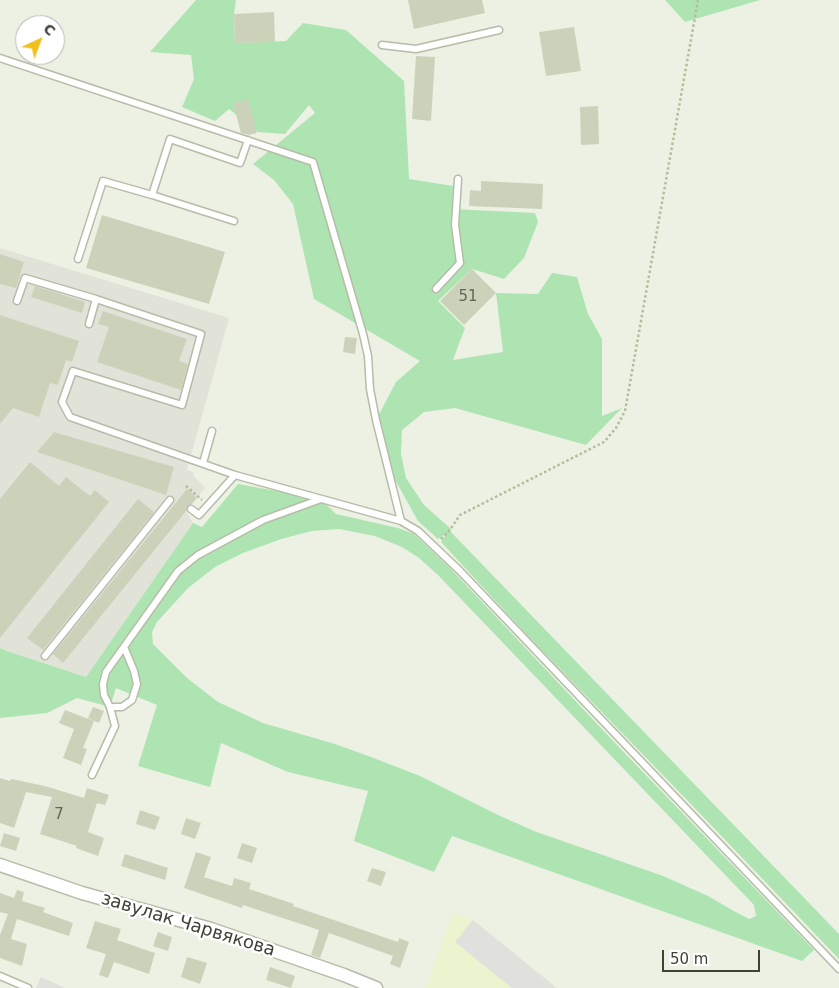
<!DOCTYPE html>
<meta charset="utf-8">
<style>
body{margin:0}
#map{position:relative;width:839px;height:988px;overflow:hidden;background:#ecf1e3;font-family:"DejaVu Sans",sans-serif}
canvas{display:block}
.north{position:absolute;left:15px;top:15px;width:50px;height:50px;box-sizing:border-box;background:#fff;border:1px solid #b2b3ae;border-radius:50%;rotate:43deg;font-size:14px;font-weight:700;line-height:20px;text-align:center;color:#3f4234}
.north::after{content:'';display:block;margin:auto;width:18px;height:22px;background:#efc01c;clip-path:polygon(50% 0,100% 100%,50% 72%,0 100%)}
.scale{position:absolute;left:662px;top:950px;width:98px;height:22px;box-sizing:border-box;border:2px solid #3f4234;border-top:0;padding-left:6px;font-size:15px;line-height:18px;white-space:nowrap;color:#3f4234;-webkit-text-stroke:4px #fff;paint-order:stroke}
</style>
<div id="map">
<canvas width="839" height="988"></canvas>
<div class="north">С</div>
<div class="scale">50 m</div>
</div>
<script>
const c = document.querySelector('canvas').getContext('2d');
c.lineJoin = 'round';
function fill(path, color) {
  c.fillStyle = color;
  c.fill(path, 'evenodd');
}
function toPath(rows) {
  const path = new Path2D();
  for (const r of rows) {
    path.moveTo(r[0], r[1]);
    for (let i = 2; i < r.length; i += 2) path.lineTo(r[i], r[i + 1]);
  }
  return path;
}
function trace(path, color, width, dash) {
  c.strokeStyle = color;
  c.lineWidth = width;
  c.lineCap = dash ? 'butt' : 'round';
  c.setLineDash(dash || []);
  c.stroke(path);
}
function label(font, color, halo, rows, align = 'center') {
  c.font = font + ' "DejaVu Sans",sans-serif';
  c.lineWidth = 5;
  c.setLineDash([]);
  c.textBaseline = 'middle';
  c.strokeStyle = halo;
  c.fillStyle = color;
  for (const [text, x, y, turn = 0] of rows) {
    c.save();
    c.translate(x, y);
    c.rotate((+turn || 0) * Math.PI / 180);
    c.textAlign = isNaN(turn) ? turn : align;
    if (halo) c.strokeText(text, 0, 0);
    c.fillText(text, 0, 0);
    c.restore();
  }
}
fill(toPath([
 [453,912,473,920,557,988,426,988]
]), '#ebf3cf');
fill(toPath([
 [0,248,229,318,187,470,193,472,194,476,205,488,186,511,193,523,86,677,10,652,0,648]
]), '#e1e3d9');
fill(toPath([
 [196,0,236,0,234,14,235,43,286,41,303,23,346,30,404,81,409,179,453,186,452,209,535,213,538,222,524,258,504,279,472,269,438,301,465,328,453,360,503,352,496,293,538,294,552,273,577,277,588,314,602,339,602,416,622,408,586,445,455,408,424,412,402,430,401,454,406,478,424,505,451,529,450,531,839,934,839,959,688,801,527,635,441,542,447,533,438,539,418,521,388,467,376,420,396,382,420,361,314,299,293,204,274,180,253,164,315,113,309,105,285,134,258,132,229,109,215,121,182,107,194,79,191,55,150,52],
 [665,0,760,0,685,22],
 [238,484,321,499,336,514,398,528,414,534,449,567,618,746,814,950,802,961,452,836,434,872,354,841,368,791,288,772,221,743,210,787,138,766,157,705,116,688,110,707,77,698,47,713,0,718,0,648,10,652,86,677,193,523,202,527],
 [339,529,375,536,402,547,419,558,438,575,754,905,756,916,749,919,732,910,708,896,663,876,534,831,498,815,420,776,371,757,335,744,263,723,218,702,187,678,153,644,152,632,157,622,188,588,215,567,243,553,281,539,312,531]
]), '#aee4b2');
fill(toPath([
 [473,920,557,988,512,988,455,942],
 [41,977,65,988,36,988]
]), '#e0e1dc');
fill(toPath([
 [408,0,482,0,485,13,414,29],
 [274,12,275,42,235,43,234,14],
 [574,27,581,71,546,76,539,32],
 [416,56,435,57,431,121,412,119],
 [248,99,257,133,249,135,241,133,233,103],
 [598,106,599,144,581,145,580,107],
 [481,181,543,184,542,209,469,206,470,190,481,191],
 [102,215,225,252,209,304,86,268],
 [0,254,24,262,16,288,0,284],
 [472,269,496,293,464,325,440,301],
 [35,286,85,302,82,313,31,297],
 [103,311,187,339,179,361,188,364,181,390,97,362,109,327,98,324],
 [0,315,79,341,72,362,66,360,58,385,50,383,39,417,13,408,0,424],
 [345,337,357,338,355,354,343,352],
 [54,432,174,467,166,495,37,452],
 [30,462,59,486,66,477,90,496,95,490,109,502,0,638,0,499],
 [187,489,197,498,192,504,187,506,186,511,63,663,53,654],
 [138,499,154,512,43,650,27,638],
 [93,707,104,711,99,723,88,718],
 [65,710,94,721,83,748,87,749,81,765,63,758,74,729,59,723],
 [0,778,10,781,11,779,45,786,84,798,87,788,109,795,105,805,97,803,88,832,104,838,98,856,76,848,77,846,40,834,52,797,26,792,14,828,0,823],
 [140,810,160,817,155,830,136,824],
 [186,818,201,823,195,839,181,834],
 [4,833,20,838,16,851,0,846],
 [242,843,257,848,252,863,237,858],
 [196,852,211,857,204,877,232,886,234,878,251,883,249,889,294,904,293,906,398,942,399,938,409,942,400,968,390,964,393,956,329,933,320,958,311,955,319,930,243,905,242,908,184,888],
 [125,854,168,868,165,880,121,866],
 [372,868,386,872,381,886,367,881],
 [17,890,24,892,22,901,45,908,43,912,73,923,69,936,17,919,11,939,27,944,22,966,0,958,0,935,8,914,0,912,0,893,14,898],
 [95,921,121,929,117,940,155,953,149,974,114,962,108,978,99,975,106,954,86,948],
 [158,932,172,937,168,951,153,946],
 [187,957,207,963,200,984,181,977],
 [270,967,295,976,291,988,266,980]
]), '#ccd2ba');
const service = toPath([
 [382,45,416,49,499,30],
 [0,58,313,162,363,334,368,356,370,389,376,420,401,521],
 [234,221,152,195,170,139,240,163,248,140],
 [78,259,103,181,152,195],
 [436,289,460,263,455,225,458,179],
 [96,299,201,334,182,405,73,371,62,402,70,417,235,475,401,521,418,531,460,571,839,969],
 [17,301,25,278,96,299,89,324],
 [203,463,212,431],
 [191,509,199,515,235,475],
 [45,656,170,500],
 [110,707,122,707,132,700,137,684,134,671,124,647],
 [92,775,115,726,110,707,104,695,103,684,106,672,178,571,198,555,263,520,321,499],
 [0,976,28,988]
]);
const minor = toPath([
 [0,865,82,893,211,929,344,975,376,988]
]);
trace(service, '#b5bca7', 9);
trace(minor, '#b5bca7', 15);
trace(toPath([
 [186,486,202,500],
 [441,539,449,531,460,515,604,442,616,428,625,411,698,0]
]), '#b3bd99', 2.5, [2.5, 2.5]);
trace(service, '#fff', 6);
trace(minor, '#fff', 12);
label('15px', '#626656', null, [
 ["51",468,297],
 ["7",59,815]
]);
label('18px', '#3f4234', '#fff', [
 ["завулак Чарвякова",188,925,17]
]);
</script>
